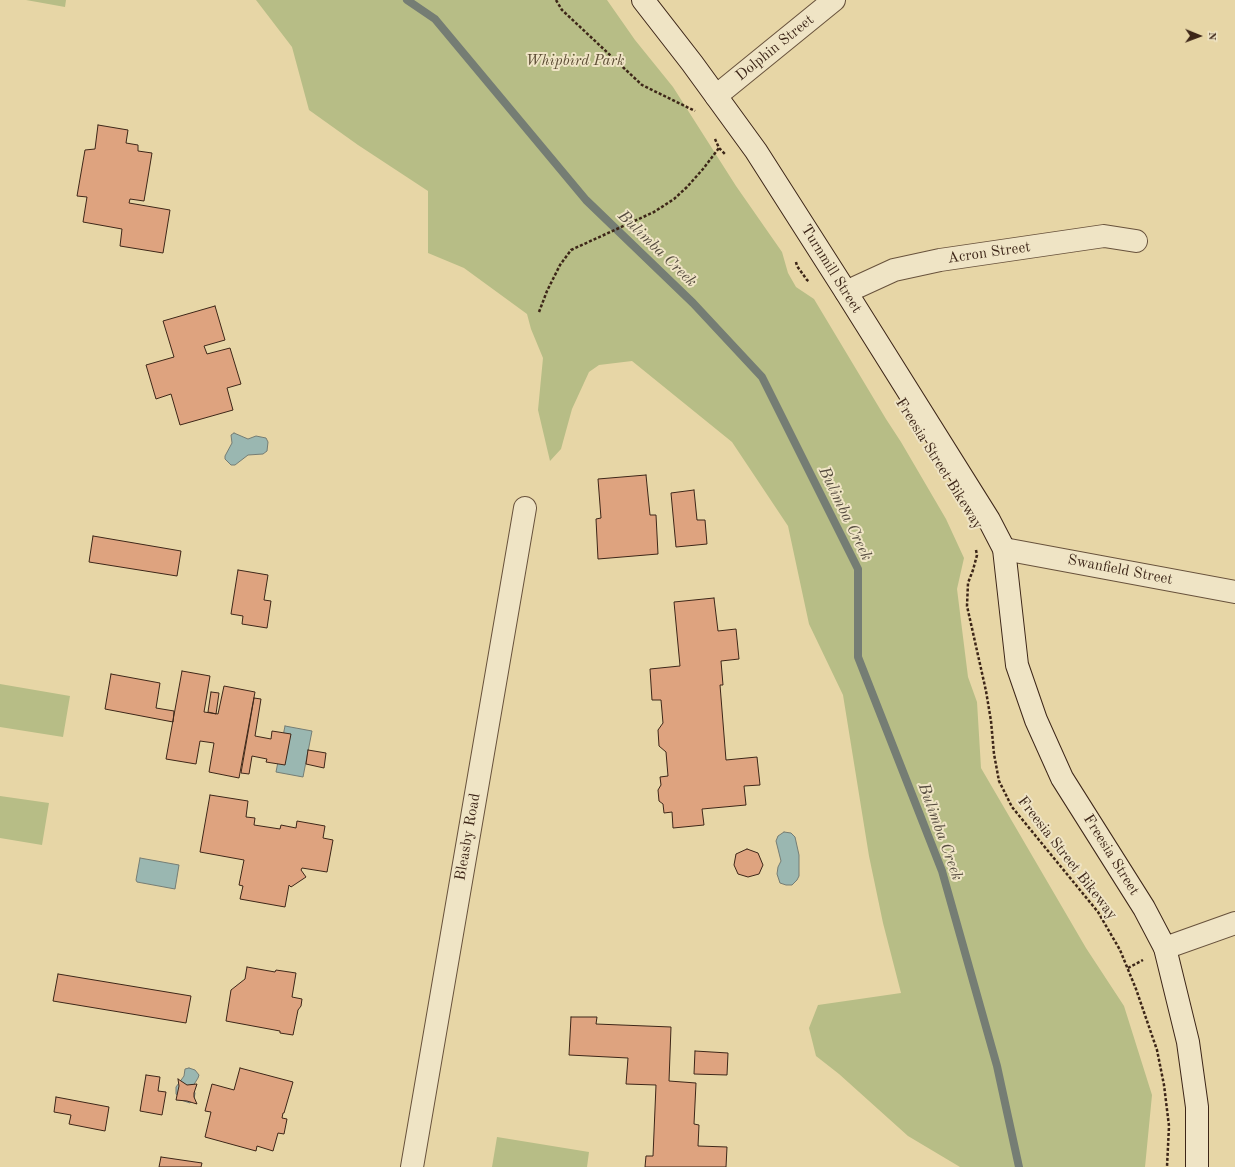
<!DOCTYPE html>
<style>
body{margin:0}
#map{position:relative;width:1235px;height:1167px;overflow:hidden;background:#e7d6a6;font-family:"Old Standard TT",serif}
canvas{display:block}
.north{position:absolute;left:1179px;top:16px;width:40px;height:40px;-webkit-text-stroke:3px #efe4c5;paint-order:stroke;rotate:91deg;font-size:11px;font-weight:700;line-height:16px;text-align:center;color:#3d2618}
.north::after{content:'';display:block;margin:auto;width:14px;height:18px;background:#3d2618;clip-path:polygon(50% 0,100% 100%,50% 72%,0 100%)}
</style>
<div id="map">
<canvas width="1235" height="1167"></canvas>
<div class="north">N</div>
</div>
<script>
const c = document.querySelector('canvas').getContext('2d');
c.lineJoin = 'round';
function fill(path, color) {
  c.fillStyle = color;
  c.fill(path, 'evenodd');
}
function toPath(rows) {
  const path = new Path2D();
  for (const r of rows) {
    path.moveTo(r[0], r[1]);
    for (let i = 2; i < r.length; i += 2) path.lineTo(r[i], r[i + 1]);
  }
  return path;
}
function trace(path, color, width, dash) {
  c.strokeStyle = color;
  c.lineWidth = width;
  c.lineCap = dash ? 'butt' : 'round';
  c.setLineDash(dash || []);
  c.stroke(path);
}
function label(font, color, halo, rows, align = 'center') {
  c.font = font + ' "Old Standard TT",serif';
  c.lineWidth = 4;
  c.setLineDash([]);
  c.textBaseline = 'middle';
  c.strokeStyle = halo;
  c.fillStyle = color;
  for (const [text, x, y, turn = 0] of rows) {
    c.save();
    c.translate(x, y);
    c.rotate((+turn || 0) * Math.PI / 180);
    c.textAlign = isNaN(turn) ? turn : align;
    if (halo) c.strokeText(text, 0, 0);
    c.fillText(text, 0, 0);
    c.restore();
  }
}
fill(toPath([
 [26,0,66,0,65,7],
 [256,0,607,0,635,40,673,87,736,186,782,252,788,273,796,287,814,299,886,419,901,442,946,519,964,558,957,589,968,677,977,702,981,768,1086,948,1124,1006,1152,1095,1145,1167,960,1167,908,1136,839,1074,816,1056,809,1028,818,1005,901,993,883,923,869,856,843,695,809,624,788,526,732,442,632,361,599,365,589,372,572,409,561,449,550,461,538,410,543,358,531,329,527,314,464,268,428,253,428,191,358,145,309,110,292,47],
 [0,684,70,696,63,737,0,727],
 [0,796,49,803,42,845,0,838],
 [497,1137,589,1152,587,1167,492,1167]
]), '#b7bd86');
const water = toPath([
 [234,433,248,439,256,436,266,438,268,442,267,451,263,454,248,455,235,465,231,465,225,459,225,456,232,443,231,435,234,433],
 [285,726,312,731,303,777,276,772,285,726],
 [784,832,791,833,795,837,799,855,799,876,797,880,792,885,786,885,780,883,777,874,778,867,781,861,776,841,778,836,784,832],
 [140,858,179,865,175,889,137,882,136,880,140,858],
 [189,1068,195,1070,199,1075,198,1078,193,1086,192,1088,195,1093,194,1099,190,1103,181,1100,176,1094,176,1087,184,1076,185,1069,189,1068]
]);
fill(water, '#9ab7b1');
trace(water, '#757d74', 1);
trace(toPath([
 [407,0,435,19,586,200,693,303,762,377,858,569,858,657,942,871,997,1066,1019,1167]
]), '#757d74', 8);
const building = toPath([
 [98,125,128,130,126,143,138,145,138,151,152,153,144,201,130,199,129,203,170,210,163,253,120,246,122,229,83,222,87,197,77,196,85,150,95,149,98,125],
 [215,306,225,340,204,346,207,354,230,348,241,384,227,388,233,410,180,425,171,394,156,399,146,365,174,357,163,321,215,306],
 [646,475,650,515,656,515,658,554,598,559,596,519,601,518,598,479,646,475],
 [694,490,697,520,705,520,707,544,676,547,671,493,694,490],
 [93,536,181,551,177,576,89,562,93,536],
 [238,570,268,575,264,600,271,601,267,628,242,624,243,616,231,614,238,570],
 [714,598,718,631,736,629,739,659,721,661,723,685,720,685,726,760,757,757,760,785,744,786,746,805,702,809,704,825,673,828,672,812,664,813,663,804,659,801,658,790,661,785,660,777,668,776,666,752,659,746,658,730,663,723,661,700,652,700,650,669,680,666,674,602,714,598],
 [182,671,210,676,204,712,218,714,224,686,255,692,239,778,209,772,214,743,200,741,196,764,166,759,182,671],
 [111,674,160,683,156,708,174,711,173,722,105,709,111,674],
 [211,692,219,693,216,714,208,712,211,692],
 [254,698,261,699,255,736,271,739,272,731,291,734,285,765,266,762,267,759,252,756,249,774,241,773,254,698],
 [308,750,326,753,324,768,306,764,308,750],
 [210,795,248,801,246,817,255,818,254,825,280,829,281,825,296,828,297,821,325,826,323,838,333,840,327,872,302,868,301,870,306,877,291,887,289,885,285,907,240,899,243,886,239,885,244,860,200,852,210,795],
 [747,849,758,853,763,865,759,874,748,877,738,874,734,865,736,854,747,849],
 [247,967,275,972,276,970,296,973,292,997,302,999,301,1006,298,1010,293,1035,280,1033,280,1031,226,1021,231,990,245,979,247,967],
 [58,974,191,996,186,1023,53,1001,58,974],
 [571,1017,597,1017,596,1024,671,1027,669,1081,696,1083,694,1124,699,1125,698,1146,727,1147,726,1167,645,1167,646,1156,653,1156,656,1085,626,1084,628,1058,569,1055,571,1017],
 [695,1051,728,1053,727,1075,694,1074,695,1051],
 [240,1068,293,1082,284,1113,283,1113,282,1118,287,1119,284,1134,278,1133,273,1151,257,1146,256,1151,205,1137,211,1112,205,1111,212,1084,234,1090,240,1068],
 [146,1075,160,1077,158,1091,166,1092,162,1115,140,1111,146,1075],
 [178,1079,187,1085,197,1084,194,1093,194,1097,197,1104,187,1101,176,1100,179,1086,178,1079],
 [56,1097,109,1107,105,1131,69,1124,71,1115,54,1112,56,1097],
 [161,1157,202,1163,201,1167,159,1167,161,1157]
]);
fill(building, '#dea37f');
trace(building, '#3d2618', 1);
const street = toPath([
 [716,96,834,0],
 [846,292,894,270,940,260,1104,236,1136,241],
 [1004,549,1235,592],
 [1165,948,1235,923],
 [412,1167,525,508]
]);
const secondary = toPath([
 [643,0,692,63,756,151,846,292,989,520,1004,549,1017,665,1036,720,1062,778,1144,908,1165,948,1188,1042,1197,1107,1197,1167]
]);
trace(street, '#68523c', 24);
trace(secondary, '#3d2618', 24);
trace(toPath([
 [556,0,562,10,642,85,695,111],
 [715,139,719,148,725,154],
 [796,262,797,266,807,280,810,282],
 [539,312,547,291,560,265,571,250,654,212,674,199,687,187,703,169,719,148],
 [976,550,977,555,973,570,968,583,967,606,986,691,991,721,994,754,999,781,1012,807,1098,912,1120,950,1136,989,1157,1050,1164,1085,1169,1126,1167,1167],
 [1128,968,1143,960]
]), '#3d2618', 2.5, [3, 2]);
trace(street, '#efe4c5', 22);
trace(secondary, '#efe4c5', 22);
label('15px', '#3d2618', '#efe4c5', [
 ["Dolphin Street",775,48,-39],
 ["Acron Street",989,253,-8],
 ["Turnmill Street",831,269,58],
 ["Freesia Street Bikeway",939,464,58],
 ["Swanfield Street",1120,570,11],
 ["Bleasby Road",468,837,-80],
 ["Freesia Street",1111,855,58],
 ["Freesia Street Bikeway",1067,858,52]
]);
label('italic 15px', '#5c4c34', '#efe4c5', [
 ["Whipbird Park",575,61]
]);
label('italic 16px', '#544a3e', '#efe4c5', [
 ["Bulimba Creek",657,249,44],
 ["Bulimba Creek",845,514,64],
 ["Bulimba Creek",940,832,70]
]);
</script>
